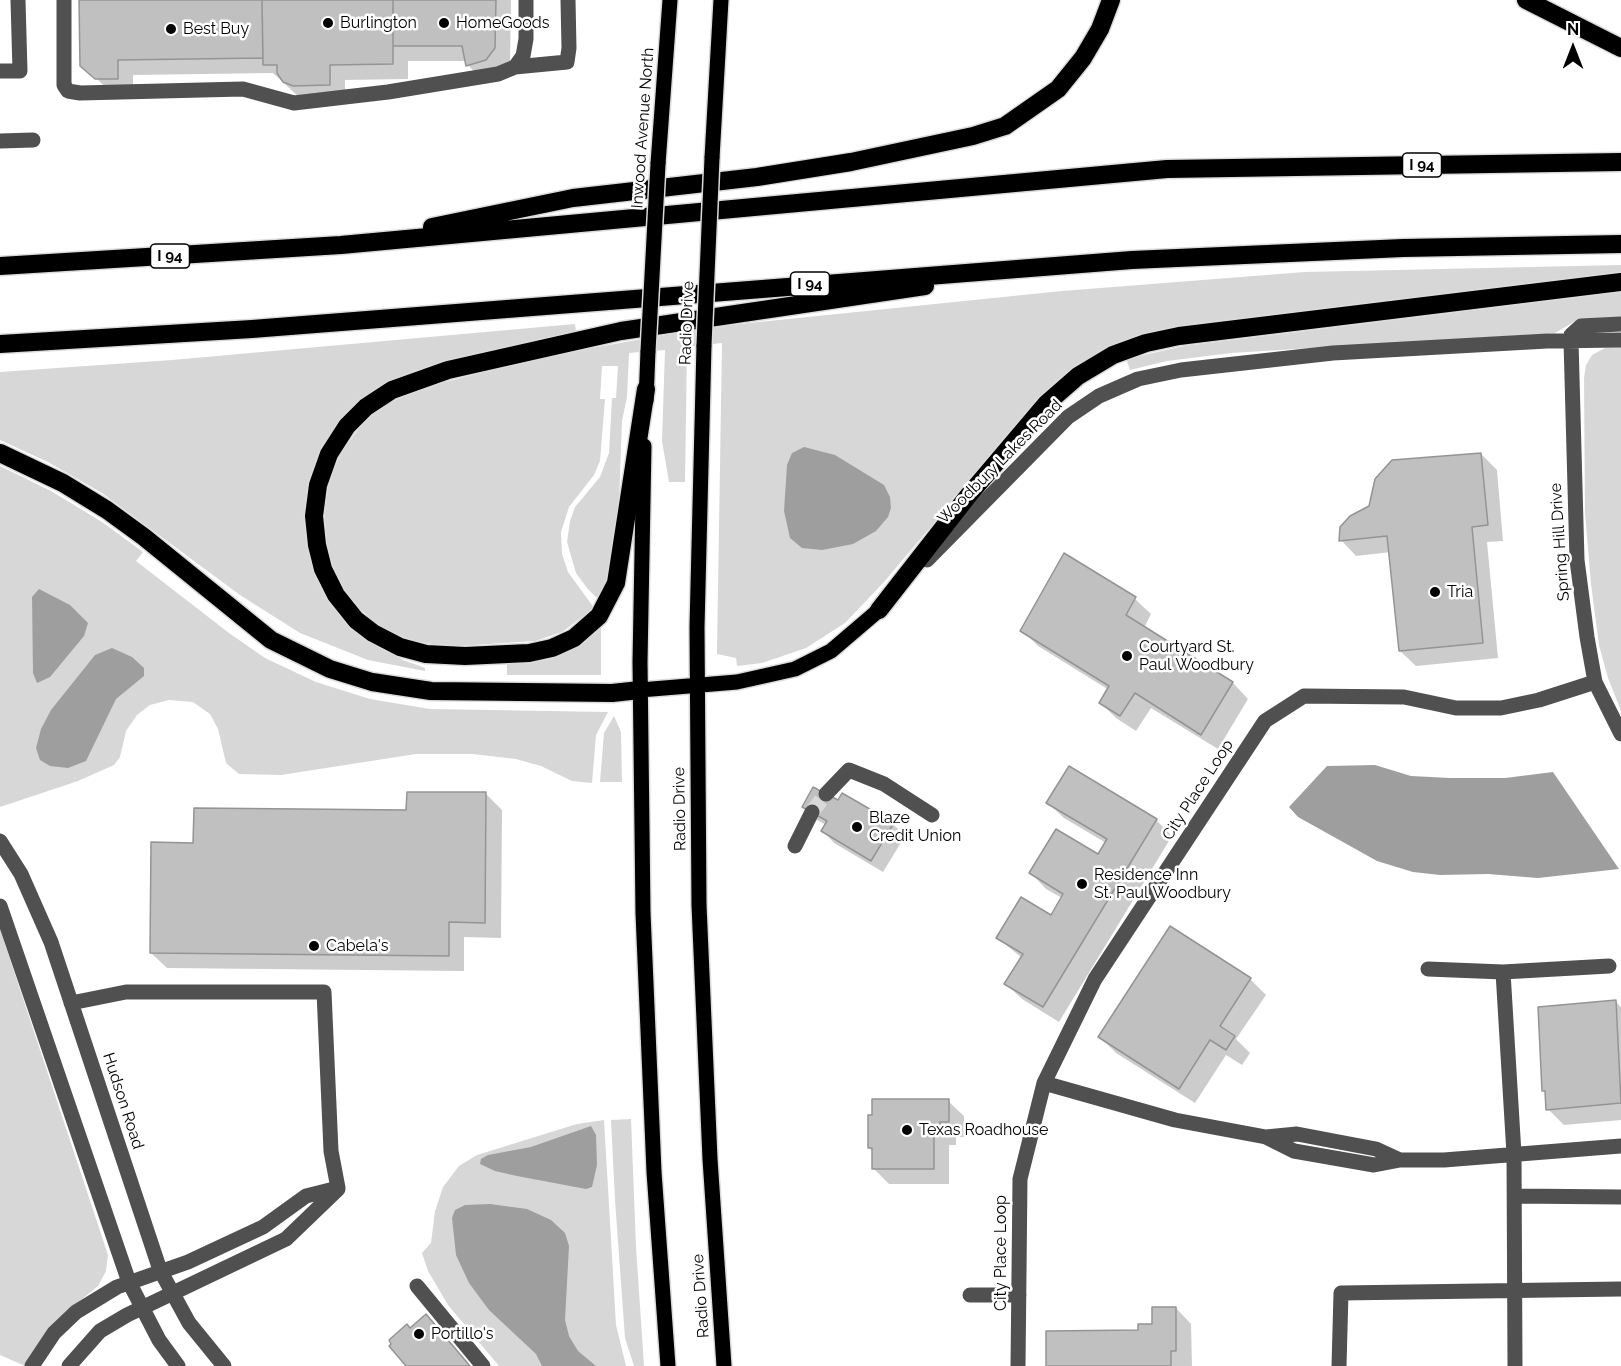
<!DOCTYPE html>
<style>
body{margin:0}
#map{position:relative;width:1621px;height:1366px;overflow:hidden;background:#fff;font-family:Raleway,sans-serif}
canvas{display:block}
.north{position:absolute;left:1543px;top:18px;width:60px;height:60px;-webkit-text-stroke:4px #fff;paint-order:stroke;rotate:0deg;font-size:16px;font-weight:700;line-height:24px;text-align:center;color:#000}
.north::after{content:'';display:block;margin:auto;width:21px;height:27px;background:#000;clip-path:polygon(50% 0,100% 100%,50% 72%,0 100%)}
</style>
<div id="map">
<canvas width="1621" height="1366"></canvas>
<div class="north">N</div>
</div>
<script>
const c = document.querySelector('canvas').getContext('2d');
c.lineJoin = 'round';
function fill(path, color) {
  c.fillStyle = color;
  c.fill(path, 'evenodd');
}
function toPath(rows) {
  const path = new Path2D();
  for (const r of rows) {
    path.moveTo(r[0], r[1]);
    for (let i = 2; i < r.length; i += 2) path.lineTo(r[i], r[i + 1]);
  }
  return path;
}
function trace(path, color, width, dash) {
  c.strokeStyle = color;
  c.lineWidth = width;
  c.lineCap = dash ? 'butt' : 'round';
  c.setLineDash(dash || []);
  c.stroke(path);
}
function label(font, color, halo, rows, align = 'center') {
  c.font = font + ' Raleway,sans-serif';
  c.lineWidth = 5;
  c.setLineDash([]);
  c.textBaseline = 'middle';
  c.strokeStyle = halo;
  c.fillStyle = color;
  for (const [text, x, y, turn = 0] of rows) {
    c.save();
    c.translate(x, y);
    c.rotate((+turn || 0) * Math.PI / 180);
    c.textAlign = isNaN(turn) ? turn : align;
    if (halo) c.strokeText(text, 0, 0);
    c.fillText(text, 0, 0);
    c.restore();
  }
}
fill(toPath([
 [1621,265,1621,274,1142,335,1108,348,1072,369,1042,395,884,582,845,623,806,648,762,663,737,666,736,658,717,654,717,650,722,343,687,347,685,482,669,482,662,441,665,350,629,353,627,397,622,421,619,502,612,558,607,584,601,597,596,597,587,588,576,573,567,542,570,521,575,507,600,477,609,453,612,398,616,398,618,366,602,366,600,399,605,399,600,461,594,475,569,507,561,532,562,554,568,572,594,608,562,632,535,641,458,646,437,645,409,640,376,624,357,606,341,585,328,553,324,511,329,482,340,454,364,422,385,405,418,389,547,356,710,327,1062,291,1305,272],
 [1621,292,1621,318,1579,319,1555,333,1231,353,1167,361,1130,370,1126,359,1184,346],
 [575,324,576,331,449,361,386,383,360,401,343,417,317,459,308,491,306,524,310,556,323,590,341,615,361,636,403,660,425,668,425,671,368,660,300,633,240,595,102,493,48,462,0,440,0,372,172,360],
 [1621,347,1621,711,1608,678,1599,645,1591,584,1585,513,1584,378,1586,365,1592,355,1605,348],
 [0,466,51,491,102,522,143,552,136,561,229,633,265,658,316,682,370,699,430,709,608,712,596,735,592,783,572,781,541,766,516,759,472,754,416,754,281,775,239,774,226,763,218,729,210,714,193,702,169,700,150,705,137,715,126,731,120,757,114,765,78,781,0,807],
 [601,628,601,675,507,675,507,662,537,660,562,654,583,643],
 [614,716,621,732,622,782,600,782,604,733],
 [0,929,108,1255,106,1271,98,1286,70,1309,25,1366,0,1355],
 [631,1119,636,1247,644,1366,634,1366,625,1338,615,1200,611,1120],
 [604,1120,616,1325,626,1366,499,1366,448,1305,428,1271,422,1253,431,1243,435,1211,443,1187,459,1166,477,1155,577,1124]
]), '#d7d7d7');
fill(toPath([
 [804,447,835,455,884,485,890,497,891,508,888,517,876,531,853,544,822,550,802,548,790,538,784,511,787,465,792,453],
 [39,589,70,605,88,623,84,636,50,677,37,683,33,673,32,597],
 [112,648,132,657,144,668,144,676,116,699,86,761,68,768,50,766,40,760,36,748,41,729,51,710,95,655],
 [1375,765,1411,776,1450,778,1505,778,1553,772,1619,869,1538,878,1488,874,1440,875,1413,872,1377,861,1298,817,1289,807,1327,766],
 [591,1126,596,1135,597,1165,592,1187,586,1189,517,1176,495,1171,480,1164,481,1159,488,1155,531,1147],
 [490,1204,527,1209,551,1220,565,1233,569,1246,565,1320,569,1336,578,1351,596,1366,542,1366,536,1354,489,1310,469,1283,456,1255,452,1218,455,1210,465,1205]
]), '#9e9e9e');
fill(toPath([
 [81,0,511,0,510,65,483,81,468,65,467,61,408,61,408,79,345,80,345,100,300,98,273,73,133,75,133,94,113,94,82,65],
 [1481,454,1497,470,1503,541,1487,542,1498,658,1416,666,1400,651,1391,552,1356,556,1341,540],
 [1065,555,1135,599,1151,614,1144,628,1233,683,1248,699,1218,749,1151,708,1136,731,1116,718,1101,703,1109,690,1038,646,1022,630],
 [814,789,838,802,893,824,905,836,883,872,834,843,823,831,826,825,815,819],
 [486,794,502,810,501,938,464,937,464,971,167,968,151,953,195,844,408,811],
 [1048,803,1156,820,1172,836,1059,1022,1022,999,1006,984,1022,958,998,938,1051,917,1062,898,1046,889,1031,873,1098,856,1106,843,1064,818],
 [1250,979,1266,995,1236,1039,1250,1053,1242,1065,1226,1055,1195,1103,1116,1053,1100,1037],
 [1616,1002,1621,1007,1621,1120,1564,1125,1548,1109,1547,1094,1543,1090],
 [948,1101,964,1116,964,1137,956,1137,956,1145,949,1145,949,1184,889,1184,873,1168,873,1151,869,1148],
 [1176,1308,1191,1324,1192,1366,1047,1366,1139,1332,1154,1325]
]), '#0003');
const building = toPath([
 [79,0,262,0,263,58,118,60,118,79,95,79,80,66,79,0],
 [262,0,393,0,393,64,330,65,330,85,293,86,283,82,277,73,277,65,263,65,262,0],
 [393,0,496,0,495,48,486,60,466,66,462,46,393,46,393,0],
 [1481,453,1488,525,1472,527,1483,643,1399,651,1387,536,1339,541,1340,527,1350,516,1369,506,1375,479,1392,460,1481,453],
 [1064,553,1136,597,1126,615,1233,682,1201,735,1135,693,1120,716,1099,703,1109,686,1020,631,1064,553],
 [1069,766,1157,819,1043,1007,1004,984,1023,954,996,938,1021,897,1051,915,1063,894,1029,873,1056,829,1098,854,1107,839,1046,803,1069,766],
 [813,787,838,800,842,793,894,823,871,861,821,831,827,821,802,807,813,787],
 [407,792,486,792,485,923,449,922,449,956,150,953,151,842,193,843,194,808,406,810,407,792],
 [1170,926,1251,978,1220,1026,1235,1036,1226,1050,1210,1040,1179,1089,1098,1037,1170,926],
 [1616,1000,1621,1103,1546,1110,1545,1091,1542,1091,1538,1007,1616,1000],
 [872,1099,949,1099,949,1122,940,1122,940,1129,934,1129,934,1169,872,1169,872,1148,868,1148,868,1115,872,1115,872,1099],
 [1152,1307,1176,1307,1176,1351,1171,1351,1171,1366,1046,1366,1046,1331,1138,1330,1138,1324,1152,1324,1152,1307],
 [426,1314,470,1366,406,1366,389,1346,391,1344,389,1340,407,1324,410,1328,426,1314]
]);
fill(building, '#c0c0c0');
trace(building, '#949494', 1.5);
trace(toPath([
 [812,812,826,794]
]), '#d9d9d9', 15, [15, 8]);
const major = toPath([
 [712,158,721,0],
 [658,164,670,0],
 [704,345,697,627,699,905,710,1159,724,1366],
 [646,401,648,351],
 [644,446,640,662,643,913,654,1172,668,1366],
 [640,690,737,682,795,669,831,651,879,610]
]);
const highway = toPath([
 [1526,0,1621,48],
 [432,227,573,198,757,177,851,162,973,136,1005,126,1058,89,1083,58,1100,29,1111,0],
 [0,266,341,245,1167,169,1621,162],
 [0,344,252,329,1132,260,1403,248,1621,244],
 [646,389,616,583,599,616,574,638,552,648,529,653,465,656,426,654,400,647,373,633,356,620,336,595,323,569,317,545,314,516,318,485,329,454,347,426,366,407,392,390,448,370,621,331,925,286],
 [0,453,63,483,107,510,144,537,271,640,330,669,372,682,431,691,612,693,640,690],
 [879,610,968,496,1046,404,1078,376,1113,355,1146,343,1179,336,1621,282]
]);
trace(major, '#dbdbdb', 18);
trace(highway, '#dbdbdb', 21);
trace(toPath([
 [64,0,64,85,68,91,80,93,243,89,294,103,388,92,498,74,515,67,523,56,526,39,526,0],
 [515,67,567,62,569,48,568,0],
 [0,71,20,71,18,0],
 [0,141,33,140],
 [1621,324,1581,326,1571,335,1571,341,1577,560,1587,637,1595,682,1621,734],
 [927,560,1068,417,1099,396,1138,379,1181,370,1333,353,1547,341,1621,340],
 [826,794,849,770,884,784,932,815],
 [0,841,21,874,51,942,160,1270,189,1323,224,1366],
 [795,846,812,812],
 [0,906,129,1282,159,1340,178,1366],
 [1428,969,1503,972],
 [71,1003,126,992,324,992,331,1151,338,1188],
 [1044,1083,1175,1120,1266,1137,1297,1134,1376,1149,1400,1160],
 [1266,1137,1294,1151,1374,1165,1400,1160,1444,1160,1621,1146],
 [1515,1196,1621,1197],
 [417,1286,483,1366],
 [970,1295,1019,1295],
 [32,1366,54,1333,76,1312,117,1287,188,1262,263,1227,306,1196,338,1188],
 [69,1366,100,1331,127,1315,286,1239,338,1189],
 [1018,1366,1020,1179,1044,1083,1095,979,1265,721,1304,696,1404,697,1456,708,1501,708,1539,700,1595,682],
 [1339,1366,1341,1293,1621,1289],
 [1515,1366,1514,1154,1503,972,1609,966]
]), '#505050', 15);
trace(major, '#000', 15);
trace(highway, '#000', 18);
const majorBridge = toPath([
 [704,345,712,158],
 [648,351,658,164]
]);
trace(majorBridge, '#dbdbdb', 18, []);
trace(majorBridge, '#000', 15);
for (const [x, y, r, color] of [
 [328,23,6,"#000"],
 [444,23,6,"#000"],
 [171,29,6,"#000"],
 [1435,592,6,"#000"],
 [1127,656,6,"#000"],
 [857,827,6,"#000"],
 [1082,884,6,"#000"],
 [314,946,6,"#000"],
 [907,1130,6,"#000"],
 [419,1334,6,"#000"]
]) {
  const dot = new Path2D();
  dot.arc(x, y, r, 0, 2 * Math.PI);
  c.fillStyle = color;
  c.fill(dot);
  trace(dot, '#fff', 2);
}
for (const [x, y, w] of [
 [1422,165,39],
 [170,256,39],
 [810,284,39]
]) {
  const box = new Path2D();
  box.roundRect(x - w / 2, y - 12, w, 24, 4.5);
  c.fillStyle = '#fff';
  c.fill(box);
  trace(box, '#000', 1.5);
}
label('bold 15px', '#000', null, [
 ["I 94",1422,165],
 ["I 94",170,256],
 ["I 94",810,284]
]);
label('16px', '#000', '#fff', [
 ["Burlington",340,23],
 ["HomeGoods",456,23],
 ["Best Buy",183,29],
 ["Tria",1447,592],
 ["Courtyard St.",1139,647],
 ["Paul Woodbury",1139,665],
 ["Blaze",869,818],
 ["Credit Union",869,836],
 ["Residence Inn",1094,875],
 ["St. Paul Woodbury",1094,893],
 ["Cabela's",326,946],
 ["Texas Roadhouse",919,1130],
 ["Portillo's",431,1334]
], 'left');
label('16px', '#000', '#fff', [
 ["Inwood Avenue North",643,128,-86],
 ["Radio Drive",687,323,-88],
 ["Woodbury Lakes Road",1000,462,-45],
 ["Spring Hill Drive",1560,542,-94],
 ["City Place Loop",1198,790,-57],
 ["Radio Drive",680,809,-91],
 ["Hudson Road",123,1101,72],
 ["City Place Loop",1001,1253,-90],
 ["Radio Drive",701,1296,-94]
]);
</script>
